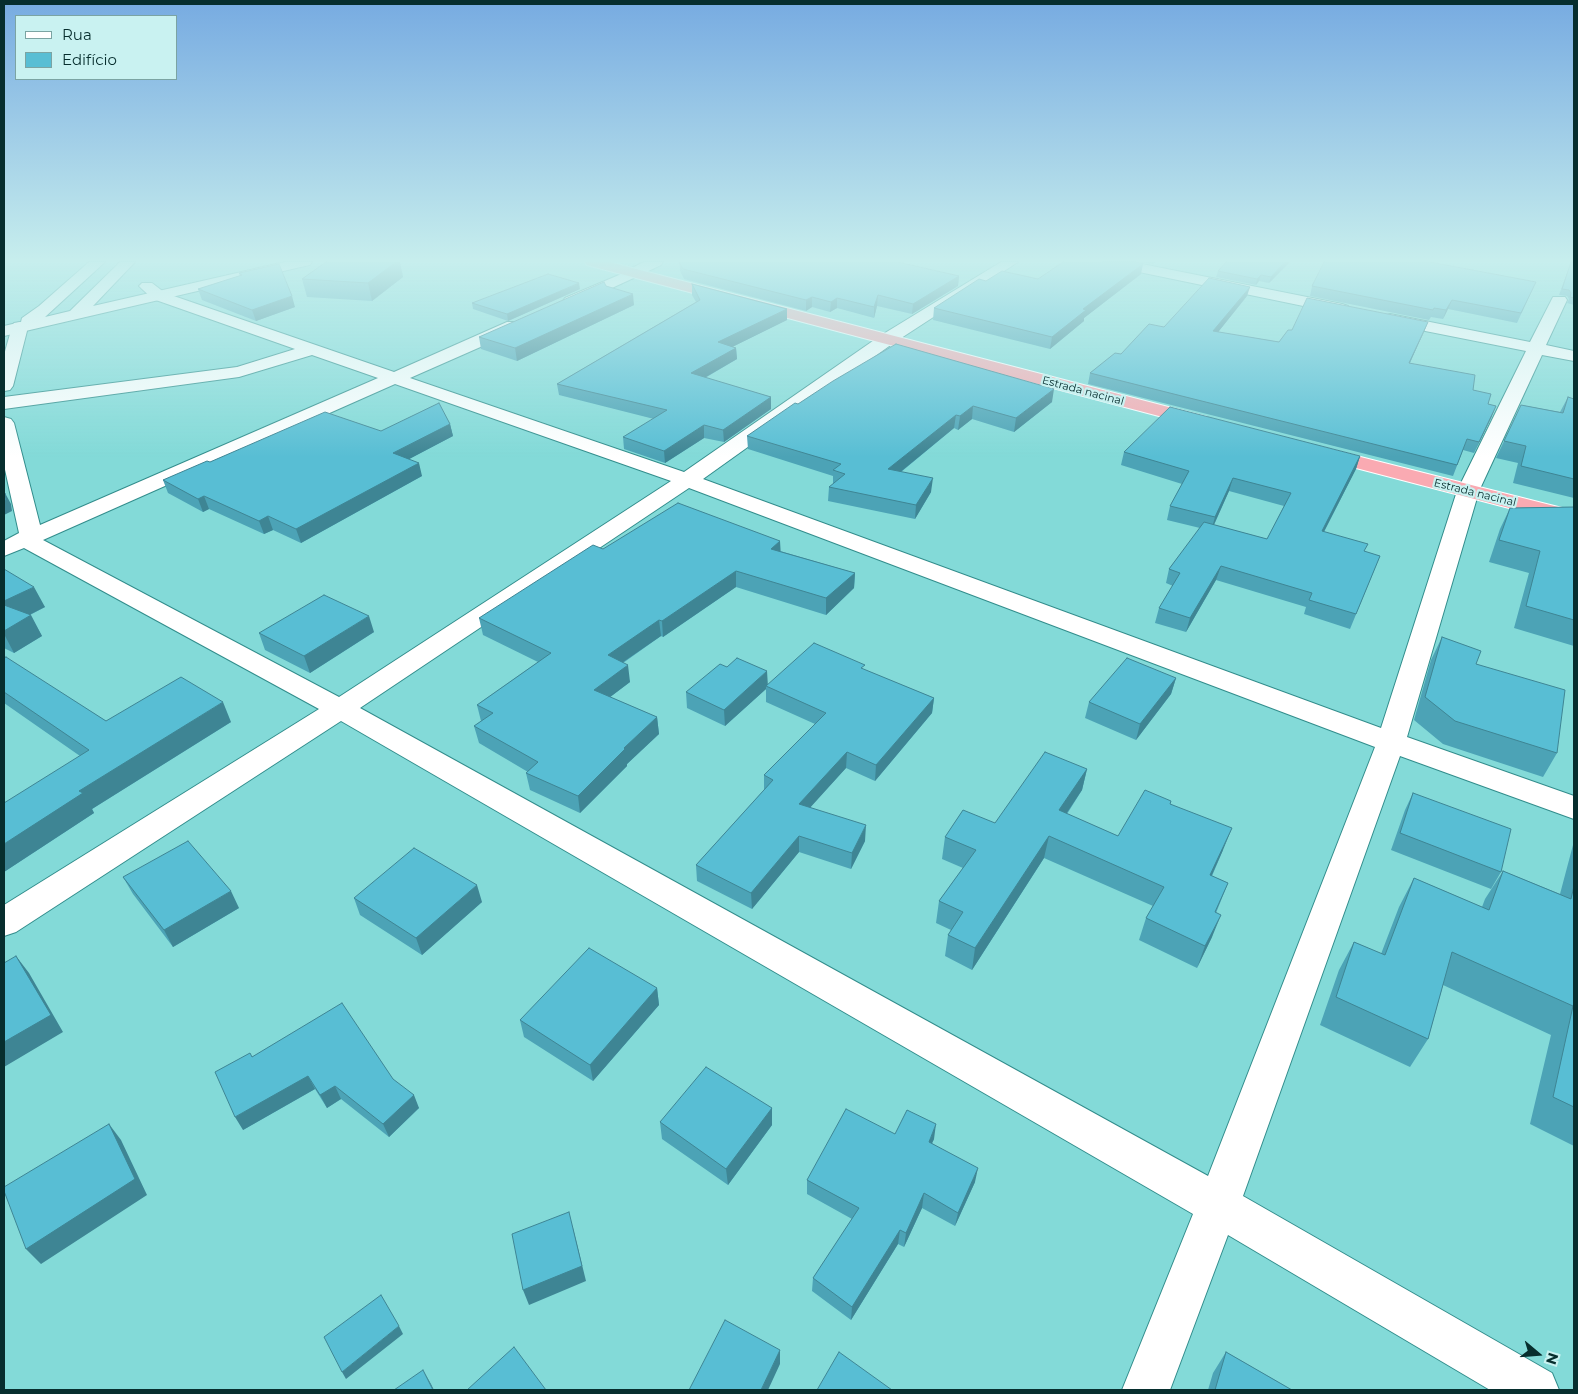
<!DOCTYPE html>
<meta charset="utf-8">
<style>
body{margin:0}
#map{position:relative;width:1578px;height:1394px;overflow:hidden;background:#83dad8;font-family:Montserrat,sans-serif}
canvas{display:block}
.frame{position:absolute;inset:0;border:5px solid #072e2e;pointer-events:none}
.legend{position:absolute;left:15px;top:15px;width:162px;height:65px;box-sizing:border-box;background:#c9f2f1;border:1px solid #7ba4a3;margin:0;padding:6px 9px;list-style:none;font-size:15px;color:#072e2e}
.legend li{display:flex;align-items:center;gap:10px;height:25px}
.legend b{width:25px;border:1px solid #7ba4a3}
.north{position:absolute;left:1513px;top:1329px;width:50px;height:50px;-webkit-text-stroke:4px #c9f2f1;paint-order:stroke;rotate:108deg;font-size:14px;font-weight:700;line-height:20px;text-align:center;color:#072e2e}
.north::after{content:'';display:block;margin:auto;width:18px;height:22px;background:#072e2e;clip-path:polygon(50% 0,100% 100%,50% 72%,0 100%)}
</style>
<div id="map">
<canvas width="1578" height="1394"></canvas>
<div class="frame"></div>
<ul class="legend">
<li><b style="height:6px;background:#fff"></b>Rua</li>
<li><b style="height:14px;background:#58bed4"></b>Edifício</li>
</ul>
<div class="north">N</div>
</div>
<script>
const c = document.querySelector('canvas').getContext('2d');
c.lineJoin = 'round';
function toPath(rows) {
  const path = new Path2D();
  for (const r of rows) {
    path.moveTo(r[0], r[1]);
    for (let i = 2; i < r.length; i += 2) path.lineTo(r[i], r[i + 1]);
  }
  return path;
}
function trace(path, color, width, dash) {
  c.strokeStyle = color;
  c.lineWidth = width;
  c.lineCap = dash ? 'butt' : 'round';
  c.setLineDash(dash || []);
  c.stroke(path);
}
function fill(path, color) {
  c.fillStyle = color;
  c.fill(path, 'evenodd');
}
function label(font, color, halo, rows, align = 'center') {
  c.font = font + ' Montserrat,sans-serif';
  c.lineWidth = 4.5;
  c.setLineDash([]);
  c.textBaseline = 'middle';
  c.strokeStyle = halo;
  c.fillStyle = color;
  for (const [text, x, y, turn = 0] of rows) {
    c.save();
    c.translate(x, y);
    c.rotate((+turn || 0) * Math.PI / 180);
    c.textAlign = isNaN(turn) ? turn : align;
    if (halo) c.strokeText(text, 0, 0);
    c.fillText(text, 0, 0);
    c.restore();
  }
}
const minor = toPath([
 [1001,262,1018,262,892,344,703,479,1381,728,1457,491,1526,351,1390,324,1384,322,1382,319,1384,316,1390,314,1530,342,1553,297,1565,297,1567,300,1546,345,1574,351,1574,361,1542,355,1479,491,1407,737,1574,796,1574,819,1400,756,1243,1196,1552,1373,1559,1390,1490,1390,1228,1235,1170,1390,1122,1390,1193,1214,341,721,16,932,4,936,4,905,319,709,24,548,4,556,4,541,19,533,4,465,4,417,11,419,14,423,40,525,378,378,312,355,239,377,4,409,4,397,237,367,295,349,153,299,142,289,139,286,142,283,152,283,165,293,394,372,507,322,519,322,521,326,519,330,410,378,684,472,880,336,1001,262],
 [395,384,671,481,339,697,43,540,395,384],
 [689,488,1375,747,1208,1176,360,708,689,488],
 [1103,262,1132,262,1342,304,1348,306,1350,309,1348,312,1342,314,1110,266,1105,265,1103,262],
 [633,269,638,270,640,273,638,276,577,304,571,306,565,304,563,301,565,298,633,269],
 [20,322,26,323,28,327,13,386,10,390,4,391,4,355,12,327,14,323,20,322]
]);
const tertiary = toPath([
 [89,262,105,262,45,317,70,311,120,262,135,262,93,306,285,262,312,262,310,265,305,266,4,336,4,326,21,322,22,318,39,306,89,262],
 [644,262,663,262,661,265,638,276,628,276,626,273,628,270,644,262]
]);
const trunk = toPath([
 [585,262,609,262,1207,417,1210,421,1207,425,1200,427,1193,425,587,265,585,262],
 [1321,447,1574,511,1574,525,1314,457,1311,453,1314,449,1321,447]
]);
trace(minor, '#328d8c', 2);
trace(tertiary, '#328d8c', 2);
trace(trunk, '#fff', 2);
fill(minor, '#fff');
fill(tertiary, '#fff');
fill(trunk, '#faaab2');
fill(toPath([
 [326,262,400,262,403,277,372,301,307,297,302,279],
 [679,262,959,276,958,286,912,314,877,306,874,318,837,308,830,312,812,307,806,311,684,279,680,271],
 [1142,262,1156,262,1153,264],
 [1226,262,1290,262,1269,283,1259,281,1256,285,1216,277,1218,271],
 [1571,262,1574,262,1574,305,1567,303,1569,299,1567,296,1559,295],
 [239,273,295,307,256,321,202,300,198,289,240,276],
 [1141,274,1084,318,1084,321,1050,349,933,320,934,308,1038,279],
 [1536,282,1517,323,1448,309,1443,319,1431,317,1429,320,1310,296,1312,286],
 [692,284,787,320,732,347,736,348,737,359,705,378,771,397,771,409,724,442,704,438,665,463,624,449,623,437,654,419,559,395,557,384,696,302,692,295],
 [606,286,634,305,517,361,481,349,479,337],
 [580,289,508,321,473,309,472,303],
 [1247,296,1218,332,1279,342,1292,330,1428,322,1410,363,1473,390,1488,404,1492,416,1474,453,1463,450,1453,476,1088,384,1090,373,1164,327],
 [1568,397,1574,399,1574,498,1513,483,1518,463,1496,458,1521,405,1560,412],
 [1052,402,1014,432,972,419,958,430,954,428,901,472,931,492,915,519,828,501,829,487,833,484,833,476,748,449,747,436,798,404],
 [450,424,453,436,409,459,422,476,301,543,273,530,264,534,209,509,203,512,168,493,163,480,210,462,381,431],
 [1124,452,1360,456,1356,469,1324,532,1365,552,1380,556,1350,629,1304,614,1306,607,1216,580,1186,632,1155,623,1159,608,1173,586,1166,583,1169,569,1200,528,1167,520,1170,506,1182,484,1121,465],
 [1229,491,1284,506,1267,539,1214,525],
 [1574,507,1574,646,1514,628,1529,573,1489,562,1500,529,1510,508],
 [780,541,780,551,855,573,854,588,826,615,736,587,663,637,661,636,623,663,630,682,610,697,657,717,659,734,627,764,627,766,580,813,530,790,526,773,528,772,479,743,474,726,481,721,477,705,538,662,483,635,479,618,603,549],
 [4,569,45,607,30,615,42,636,14,653,4,648],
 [374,632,310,673,265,650,259,633],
 [1442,637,1557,753,1543,777,1443,744,1414,720,1431,660],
 [4,658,106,721,231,722,92,809,94,813,4,872,80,756,4,703],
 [727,667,767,685,865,670,934,698,932,713,875,781,846,768,810,807,865,841,851,869,799,852,752,909,697,881,696,865,764,790,764,775,815,724,766,702,766,689,725,726,687,708,686,692],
 [1176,678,1171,694,1136,740,1085,718,1089,702],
 [1087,769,1082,790,1067,814,1118,836,1171,801,1170,804,1223,850,1212,876,1228,883,1216,913,1212,937,1197,968,1139,940,1146,918,1153,906,1044,858,972,970,945,956,948,935,951,930,936,923,939,901,963,868,942,859,945,837,995,823],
 [1413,793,1501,872,1491,889,1391,850,1405,810],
 [1574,843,1574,1146,1530,1124,1551,1035,1443,985,1428,1039,1410,1067,1320,1025,1339,970,1354,942,1381,954,1399,907,1414,878,1482,907,1485,899,1503,871,1560,894,1573,845],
 [123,877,239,908,173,947,133,894],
 [354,898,482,902,422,955,360,915],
 [657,988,659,1005,593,1081,524,1037,520,1020],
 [252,1057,393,1079,419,1108,389,1137,341,1099,327,1108,315,1089,243,1130],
 [772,1108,772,1125,728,1185,662,1139,660,1122],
 [895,1134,934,1139,932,1143,975,1182,955,1226,922,1208,904,1247,898,1244,851,1320,812,1291,813,1278,852,1219,807,1194,807,1180],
 [1226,1352,1292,1390,1208,1390,1213,1373]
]), '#4ca3b6');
fill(toPath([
 [396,262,400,262,403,277,372,301,368,283],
 [1285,262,1290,262,1269,283,1271,277],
 [1143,264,1141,274,1084,318,1084,321,1050,349,1052,337,1083,309],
 [1261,275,1259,281,1256,285,1257,279],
 [959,276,958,286,912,314,913,304],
 [579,283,580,289,508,321,507,314],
 [1250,287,1247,296,1211,341,1213,331],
 [633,294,634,305,517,361,515,348],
 [878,295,877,306,874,318,874,307],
 [292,296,295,307,256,321,252,310],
 [812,297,812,307,806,311,806,300],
 [837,298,837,308,830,312,831,302],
 [1452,300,1448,309,1443,319,1446,310],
 [787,309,787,320,718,354,718,342],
 [1428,322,1424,332,1405,373,1409,363],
 [736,348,737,359,692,385,691,373],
 [1054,389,1052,402,1014,432,1016,418],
 [771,397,771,409,724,442,723,430],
 [973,406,972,419,958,430,960,416],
 [1496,406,1492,416,1474,453,1479,442],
 [956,415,954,428,887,483,888,469],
 [450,424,453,436,396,466,393,453],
 [704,425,704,438,665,463,664,451],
 [1360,456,1356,469,1317,545,1322,531],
 [419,463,422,476,301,543,296,529],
 [933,478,931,492,915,519,916,505],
 [1233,478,1229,491,1211,531,1215,517],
 [5,493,11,504,12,511,4,515,4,501],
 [204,496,209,509,203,512,198,499],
 [268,516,273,530,264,534,259,521],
 [780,541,781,557,771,549],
 [1221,566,1216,580,1186,632,1190,618],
 [736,571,736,587,663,637,662,621],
 [855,573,854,588,826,615,826,598],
 [34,587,45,607,11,624,4,610,4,601],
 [31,615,42,636,14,653,4,634,4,631],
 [369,616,374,632,310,673,304,656],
 [659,620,661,636,610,671,608,655],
 [628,665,630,682,597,707,594,690],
 [767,671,768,687,766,686,766,689,725,726,724,710],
 [1176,678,1171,694,1136,740,1140,724],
 [934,698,932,713,875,781,876,765],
 [223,702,231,722,92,809,94,813,4,872,4,844,79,791],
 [657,717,659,734,627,764,627,766,580,813,578,796,624,748],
 [847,752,846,768,799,820,799,804],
 [1087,769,1082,790,1054,832,1059,810],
 [866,825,865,841,851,869,852,853],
 [1232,828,1223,850,1202,897,1210,875],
 [799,836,799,852,752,909,751,893],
 [1049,836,1044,858,972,970,975,948],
 [477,885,482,902,422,955,416,938],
 [231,891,239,908,173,947,164,930],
 [1221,915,1212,937,1197,968,1205,946],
 [16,956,29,973,63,1032,4,1067,4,1042],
 [657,988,659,1005,593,1081,590,1065],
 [308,1076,315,1089,243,1130,235,1117],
 [335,1086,341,1099,327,1108,320,1095],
 [414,1095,419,1108,389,1137,383,1124],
 [772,1108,772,1125,728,1185,726,1169],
 [109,1124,121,1140,147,1195,41,1264,26,1249],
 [936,1124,934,1139,926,1156,929,1142],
 [978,1168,975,1182,955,1226,958,1213],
 [924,1193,922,1208,904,1247,906,1233],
 [573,1228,586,1281,529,1305,523,1290],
 [900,1230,898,1244,851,1320,852,1307],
 [399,1326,403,1334,346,1379,342,1372],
 [780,1350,780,1364,768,1390,761,1390],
 [423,1370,431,1384,434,1390,433,1390]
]), '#3e8594');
const building = toPath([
 [326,262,396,262,368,283,302,279,326,262],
 [679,262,898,262,959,276,913,304,878,295,874,307,837,298,831,302,812,297,806,300,683,269,679,262],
 [1063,262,1136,262,1143,264,1083,309,1086,310,1052,337,934,308,979,279,986,281,1002,271,1038,279,1063,262],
 [1226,262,1285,262,1271,277,1261,275,1257,279,1218,271,1226,262],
 [1324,262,1430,262,1536,282,1521,313,1452,300,1446,310,1434,308,1433,310,1312,286,1324,262],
 [1571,262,1574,262,1574,298,1570,297,1571,293,1569,290,1562,289,1571,262],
 [279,264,292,296,252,310,198,289,242,275,239,273,279,264],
 [548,274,579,283,507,314,472,303,548,274],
 [1209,278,1250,287,1213,331,1279,342,1288,330,1292,330,1307,298,1428,322,1409,363,1475,375,1473,390,1491,394,1488,404,1496,406,1479,442,1467,439,1457,465,1090,373,1115,353,1121,354,1149,324,1164,327,1209,278],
 [604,282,606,286,633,294,515,348,479,337,604,282],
 [692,284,787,309,718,342,736,348,691,373,771,397,723,430,704,425,664,451,623,437,667,410,557,384,700,300,692,284],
 [896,344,1054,389,1016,418,973,406,960,416,956,415,888,469,933,478,916,505,829,487,845,474,833,470,841,464,747,436,795,403,798,404,833,381,896,344],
 [1568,397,1574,399,1574,479,1521,466,1526,446,1504,441,1521,405,1563,413,1568,397],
 [439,403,450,424,393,453,419,463,296,529,268,516,259,521,204,496,198,499,163,480,207,461,210,462,325,412,381,431,439,403],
 [1170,407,1360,456,1322,531,1368,544,1364,551,1380,556,1356,614,1309,600,1312,593,1221,566,1190,618,1159,608,1180,573,1169,569,1204,522,1267,539,1291,493,1233,478,1215,517,1170,506,1189,471,1124,452,1170,407],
 [4,492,5,493,6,500,4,501,4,492],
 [678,503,780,541,771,549,855,573,826,598,736,571,662,621,659,620,608,655,628,665,594,690,657,717,624,748,625,749,578,796,526,773,538,762,474,726,493,713,477,705,551,653,479,618,593,545,603,549,678,503],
 [1574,507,1574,620,1526,606,1540,551,1499,540,1510,508,1574,507],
 [4,569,34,587,4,601,4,569],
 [324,595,369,616,304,656,259,633,324,595],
 [4,605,31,615,4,631,4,605],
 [1442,637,1481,651,1476,664,1565,690,1557,753,1455,721,1425,697,1442,637],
 [814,643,865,665,861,668,934,698,876,765,847,752,799,804,866,825,852,853,799,836,751,893,696,865,773,780,764,775,826,713,766,686,814,643],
 [6,657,106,721,181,677,223,702,79,791,83,793,4,844,4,803,89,750,4,692,4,658,6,657],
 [737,658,767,671,724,710,686,692,720,664,727,667,737,658],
 [1127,658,1176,678,1140,724,1089,702,1127,658],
 [1045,752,1087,769,1059,810,1118,836,1145,790,1171,801,1170,804,1232,828,1210,875,1228,883,1215,912,1221,915,1205,946,1146,918,1164,887,1049,836,975,948,948,935,963,912,939,901,976,850,945,837,963,810,995,823,1045,752],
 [1413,793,1511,829,1501,872,1400,833,1413,793],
 [188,841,231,891,164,930,123,877,188,841],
 [414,848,477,885,416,938,354,898,414,848],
 [1503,871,1571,899,1574,886,1574,1107,1553,1097,1573,1006,1452,952,1428,1039,1336,997,1354,942,1385,955,1414,878,1489,910,1503,871],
 [589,948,657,988,590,1065,520,1020,589,948],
 [16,956,51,1015,4,1042,4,963,16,956],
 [342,1003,393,1079,414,1095,383,1124,335,1086,320,1095,308,1076,235,1117,215,1072,250,1053,252,1057,342,1003],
 [706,1067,772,1108,726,1169,660,1122,706,1067],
 [846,1109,895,1134,907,1110,936,1124,929,1142,978,1168,958,1213,924,1193,906,1233,900,1230,852,1307,813,1278,859,1208,807,1180,846,1109],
 [109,1124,135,1179,26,1249,4,1191,4,1187,109,1124],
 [569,1212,582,1266,523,1290,512,1234,569,1212],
 [381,1295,399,1326,342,1372,324,1337,381,1295],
 [725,1320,780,1350,761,1390,689,1390,725,1320],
 [514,1347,546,1390,467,1390,514,1347],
 [839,1352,892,1390,817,1390,839,1352],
 [1226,1352,1292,1390,1215,1390,1226,1352],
 [423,1370,433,1390,394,1390,423,1370]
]);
fill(building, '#58bed4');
trace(building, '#3e8594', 1);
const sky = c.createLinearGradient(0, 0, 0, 457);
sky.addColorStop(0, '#77abe1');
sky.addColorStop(0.57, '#c7eeed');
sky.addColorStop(1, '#c7eeed00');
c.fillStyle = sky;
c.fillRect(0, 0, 1578, 457);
label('11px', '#072e2e', '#c9f2f1', [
 ["Estrada nacinal",1083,391,15],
 ["Estrada nacinal",1475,493,14]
]);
</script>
